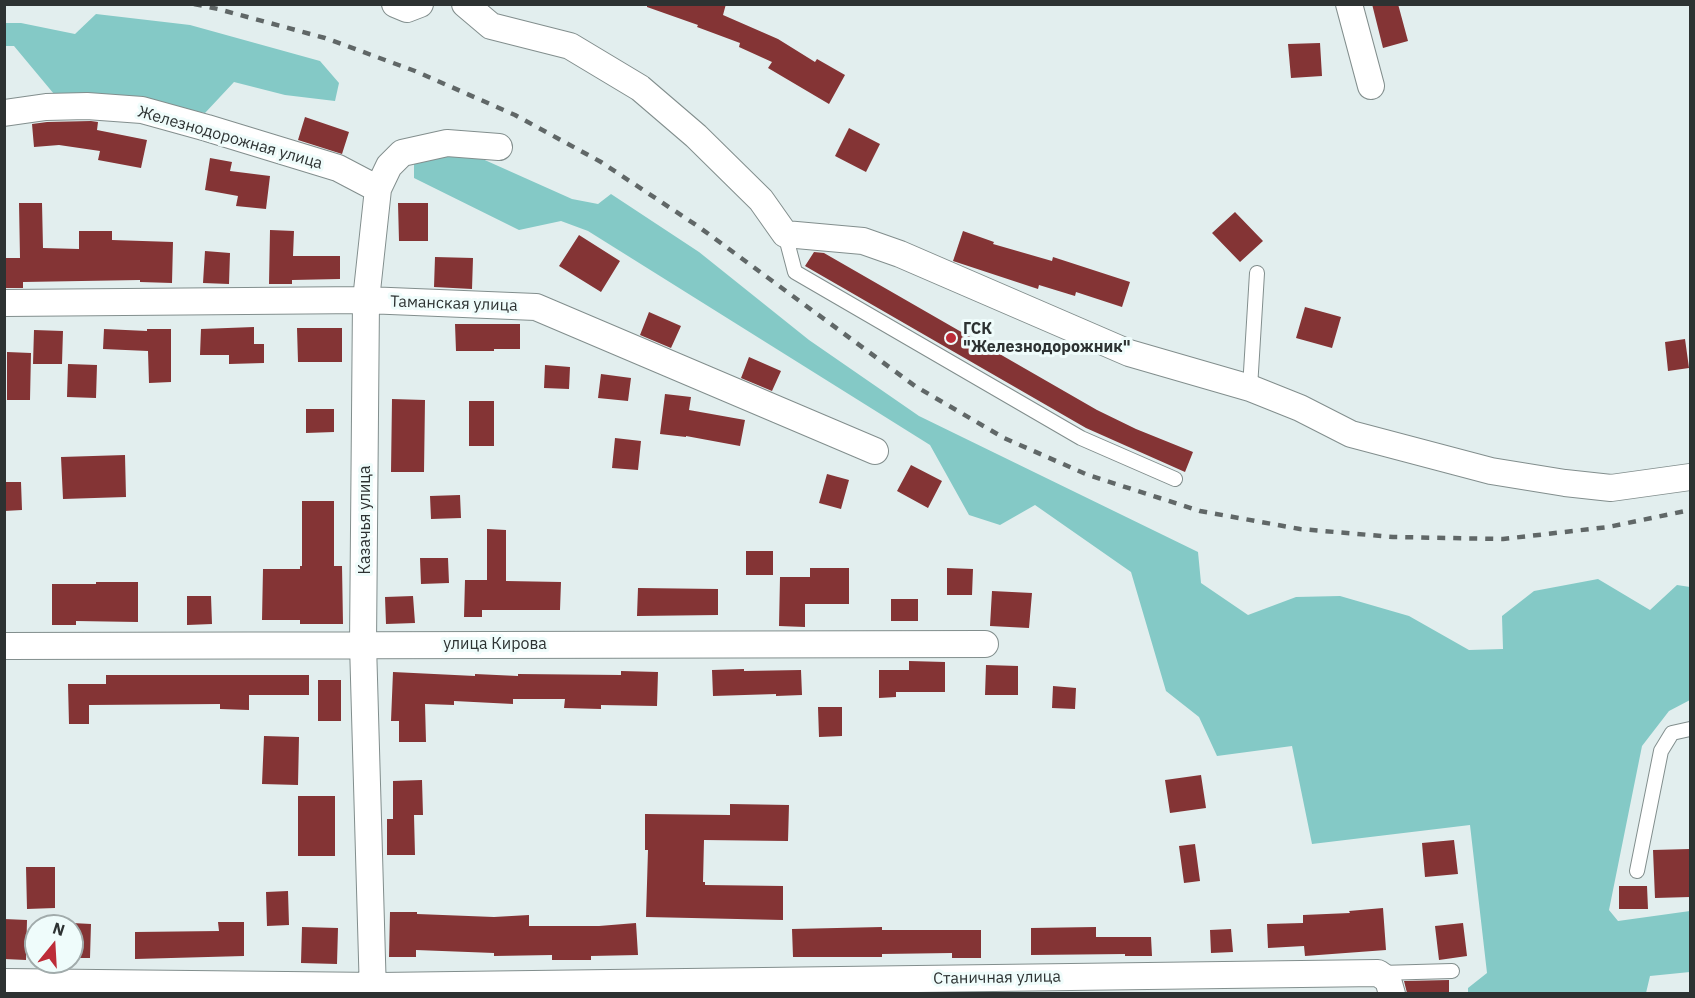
<!DOCTYPE html>
<meta charset="utf-8">
<style>
body{margin:0}
#map{position:relative;width:1695px;height:998px;overflow:hidden;background:#e2eeee;font-family:"IBM Plex Sans",sans-serif}
canvas{display:block}
.frame{position:absolute;inset:0;border:6px solid #2d3232;pointer-events:none}
.north{position:absolute;left:24px;top:914px;width:60px;height:60px;box-sizing:border-box;background:#effcfb;border:2px solid #a1abab;border-radius:50%;rotate:18deg;font-size:16px;font-weight:700;line-height:24px;text-align:center;color:#2d3232}
.north::after{content:'';display:block;margin:auto;width:21px;height:27px;background:#bd2c38;clip-path:polygon(50% 0,100% 100%,50% 72%,0 100%)}
</style>
<div id="map">
<canvas width="1695" height="998"></canvas>
<div class="frame"></div>
<div class="north">N</div>
</div>
<script>
const c = document.querySelector('canvas').getContext('2d');
c.lineJoin = 'round';
function fill(path, color) {
  c.fillStyle = color;
  c.fill(path, 'evenodd');
}
function toPath(rows) {
  const path = new Path2D();
  for (const r of rows) {
    path.moveTo(r[0], r[1]);
    for (let i = 2; i < r.length; i += 2) path.lineTo(r[i], r[i + 1]);
  }
  return path;
}
function trace(path, color, width, dash) {
  c.strokeStyle = color;
  c.lineWidth = width;
  c.lineCap = dash ? 'butt' : 'round';
  c.setLineDash(dash || []);
  c.stroke(path);
}
function label(font, color, halo, rows, align = 'center') {
  c.font = font + ' "IBM Plex Sans",sans-serif';
  c.lineWidth = 6;
  c.setLineDash([]);
  c.textBaseline = 'middle';
  c.strokeStyle = halo;
  c.fillStyle = color;
  for (const [text, x, y, turn = 0] of rows) {
    c.save();
    c.translate(x, y);
    c.rotate((+turn || 0) * Math.PI / 180);
    c.textAlign = isNaN(turn) ? turn : align;
    if (halo) c.strokeText(text, 0, 0);
    c.fillText(text, 0, 0);
    c.restore();
  }
}
fill(toPath([
 [96,14,190,25,320,61,339,83,335,101,285,95,234,82,205,113,138,100,54,94,14,46,5,46,5,23,21,23,75,34],
 [414,157,478,157,572,199,598,204,611,194,699,252,809,340,919,416,1198,552,1201,583,1248,615,1296,597,1340,596,1409,616,1469,650,1503,649,1502,616,1534,591,1598,579,1650,610,1677,585,1690,587,1690,700,1669,711,1642,746,1609,910,1618,921,1690,911,1690,972,1650,976,1646,993,1468,993,1468,988,1487,973,1470,825,1312,844,1292,746,1217,756,1199,717,1166,691,1131,572,1035,505,1000,525,969,515,930,445,588,231,561,221,519,230,414,178]
]), '#84c9c6');
fill(toPath([
 [647,4,726,4,723,15,778,39,815,62,817,59,845,75,829,104,768,68,772,62,739,47,740,43,697,27,698,25,647,7],
 [1372,4,1398,4,1408,41,1383,48],
 [1320,43,1322,76,1291,78,1288,44],
 [305,117,349,132,342,154,298,140],
 [91,121,98,122,97,130,147,140,141,168,98,160,100,151,59,145,34,147,32,124,47,122],
 [849,128,880,144,866,172,835,156],
 [210,158,232,162,230,171,270,176,266,209,236,206,238,196,205,190],
 [19,203,42,203,43,248,79,249,79,231,112,231,112,240,173,242,172,283,140,282,140,280,23,282,23,288,4,288,4,258,20,258],
 [398,203,428,203,428,241,399,241],
 [1235,212,1263,241,1240,262,1212,233],
 [270,230,294,231,293,256,340,256,340,279,292,280,292,284,269,284],
 [963,231,994,242,993,244,1052,261,1053,257,1130,282,1122,307,1076,292,1075,296,1039,285,1038,289,953,261],
 [579,235,620,261,601,292,559,266],
 [205,251,230,253,229,284,203,283],
 [814,252,824,253,1097,410,1136,429,1193,452,1185,472,1086,428,805,266],
 [435,257,473,258,472,289,434,287],
 [1305,307,1341,317,1332,348,1296,338],
 [649,312,681,326,671,348,640,335],
 [455,324,520,324,520,349,494,349,494,351,456,351],
 [254,327,254,344,264,344,264,363,229,364,229,355,200,355,201,329],
 [297,328,342,328,342,362,298,362],
 [104,329,147,331,147,329,171,329,171,382,149,383,148,351,103,349],
 [34,330,63,331,62,364,33,364],
 [1685,339,1689,368,1668,371,1665,342],
 [7,352,31,353,30,400,7,400],
 [749,357,781,371,772,391,741,378],
 [68,364,97,365,96,398,67,397],
 [545,365,570,367,569,389,544,388],
 [601,374,631,378,628,401,598,398],
 [665,394,691,397,689,410,745,420,740,446,686,436,686,437,660,434],
 [392,399,425,400,424,472,391,472],
 [469,401,494,401,494,446,469,446],
 [306,409,334,409,334,432,306,433],
 [615,438,641,441,638,470,612,468],
 [125,455,126,497,63,499,61,457],
 [911,465,942,481,928,508,897,491],
 [827,474,849,480,841,509,819,503],
 [4,482,21,482,22,510,4,511],
 [460,495,461,518,431,519,430,496],
 [302,501,334,501,334,566,342,566,343,624,300,624,300,620,262,620,263,569,300,569,300,566,302,566],
 [487,529,506,530,506,581,561,582,560,610,482,610,482,617,464,617,465,580,487,580],
 [746,551,773,551,773,575,746,575],
 [420,558,448,558,449,583,421,584],
 [810,568,849,568,849,604,805,604,805,627,779,626,780,577,810,577],
 [947,568,973,569,972,595,947,595],
 [96,582,138,582,138,622,76,621,76,625,52,625,52,584,96,584],
 [638,588,718,589,718,615,637,616],
 [992,591,1032,593,1029,628,990,626],
 [187,596,211,596,212,624,187,625],
 [413,596,415,623,386,624,385,597],
 [891,599,918,599,918,621,891,621],
 [909,661,945,662,945,692,896,692,896,697,879,698,879,670,909,670],
 [986,665,1018,666,1018,695,985,695],
 [744,669,744,671,801,670,802,695,776,696,776,694,713,696,712,670],
 [621,671,658,672,657,706,601,705,601,709,564,708,565,699,513,699,513,704,454,701,454,705,425,704,426,742,399,742,399,721,391,721,393,672,475,676,475,674,518,676,518,674,621,675],
 [106,675,309,675,309,695,249,695,249,710,220,709,220,704,89,705,89,724,69,724,68,684,106,684],
 [318,680,341,680,341,721,318,721],
 [1053,686,1076,688,1075,709,1052,708],
 [818,707,842,707,842,736,819,737],
 [264,736,299,737,298,785,262,784],
 [1201,775,1206,808,1170,813,1165,780],
 [422,780,423,815,414,815,415,855,387,855,387,819,393,819,393,781],
 [298,796,335,796,335,856,298,856],
 [730,804,789,805,788,841,704,840,703,882,705,882,705,885,783,886,783,920,646,917,648,850,645,850,645,814,730,815],
 [1454,840,1458,874,1425,877,1422,843],
 [1195,844,1200,881,1184,883,1179,846],
 [1690,849,1690,897,1655,898,1653,850],
 [26,867,55,867,55,908,27,909],
 [1619,886,1647,886,1648,909,1619,909],
 [288,891,289,925,267,926,266,892],
 [1383,908,1386,950,1305,956,1304,946,1268,948,1267,924,1303,923,1303,915,1350,913,1349,911],
 [390,912,417,912,417,914,494,917,529,915,529,926,599,926,636,923,638,955,591,956,591,960,552,960,552,955,494,956,494,953,416,950,416,957,389,957],
 [4,919,27,920,26,960,4,959],
 [218,922,244,922,244,956,135,959,135,932,219,931],
 [72,923,91,924,90,958,72,958],
 [1463,923,1467,956,1439,960,1435,926],
 [302,927,338,928,337,964,301,963],
 [882,927,882,930,981,930,981,958,952,958,952,953,882,954,882,957,793,957,792,929],
 [1096,927,1096,937,1151,937,1152,956,1125,956,1125,954,1031,955,1031,928],
 [1231,929,1233,952,1211,953,1210,930],
 [1449,980,1449,993,1407,993,1404,981]
]), '#843435');
const lane = toPath([
 [785,234,795,272,1081,438,1175,479],
 [1250,388,1257,273],
 [1637,871,1661,751,1672,733,1690,729],
 [1380,973,1452,971]
]);
const street = toPath([
 [395,4,407,9,420,4],
 [465,4,491,26,570,46,640,88,696,136,761,200,785,234,863,241,900,254,1129,353,1250,388,1300,408,1351,434,1491,471,1565,483,1611,488,1690,477],
 [1349,4,1371,86],
 [4,113,46,107,87,106,142,110,207,128,338,168,378,189],
 [4,303,366,300,536,307,875,451],
 [4,646,985,644],
 [4,982,379,986,1378,973,1388,980,1392,994],
 [373,994,363,644,366,300,378,189,389,166,402,153,447,143,499,147]
]);
trace(lane, '#828e8d', 16);
trace(street, '#828e8d', 28);
trace(lane, '#fff', 14);
trace(street, '#fff', 26);
trace(toPath([
 [194,4,218,9,325,38,415,71,515,115,601,162,699,227,915,386,1004,438,1088,475,1200,511,1300,529,1393,537,1503,539,1608,527,1690,510]
]), '#606767', 4.5, [8, 8]);
for (const [x, y, r, color] of [
 [951,338,6,"#bd2c38"]
]) {
  const dot = new Path2D();
  dot.arc(x, y, r, 0, 2 * Math.PI);
  c.fillStyle = color;
  c.fill(dot);
  trace(dot, '#effcfb', 2);
}
label('16px', '#2d3232', '#effcfb', [
 ["Железнодорожная улица",230,138,16],
 ["Таманская улица",454,304,2],
 ["Казачья улица",365,520,-90],
 ["улица Кирова",495,644],
 ["Станичная улица",997,978,-1]
]);
label('bold 16px', '#2d3232', '#effcfb', [
 ["ГСК",963,329],
 ["\"Железнодорожник\"",963,347]
], 'left');
</script>
